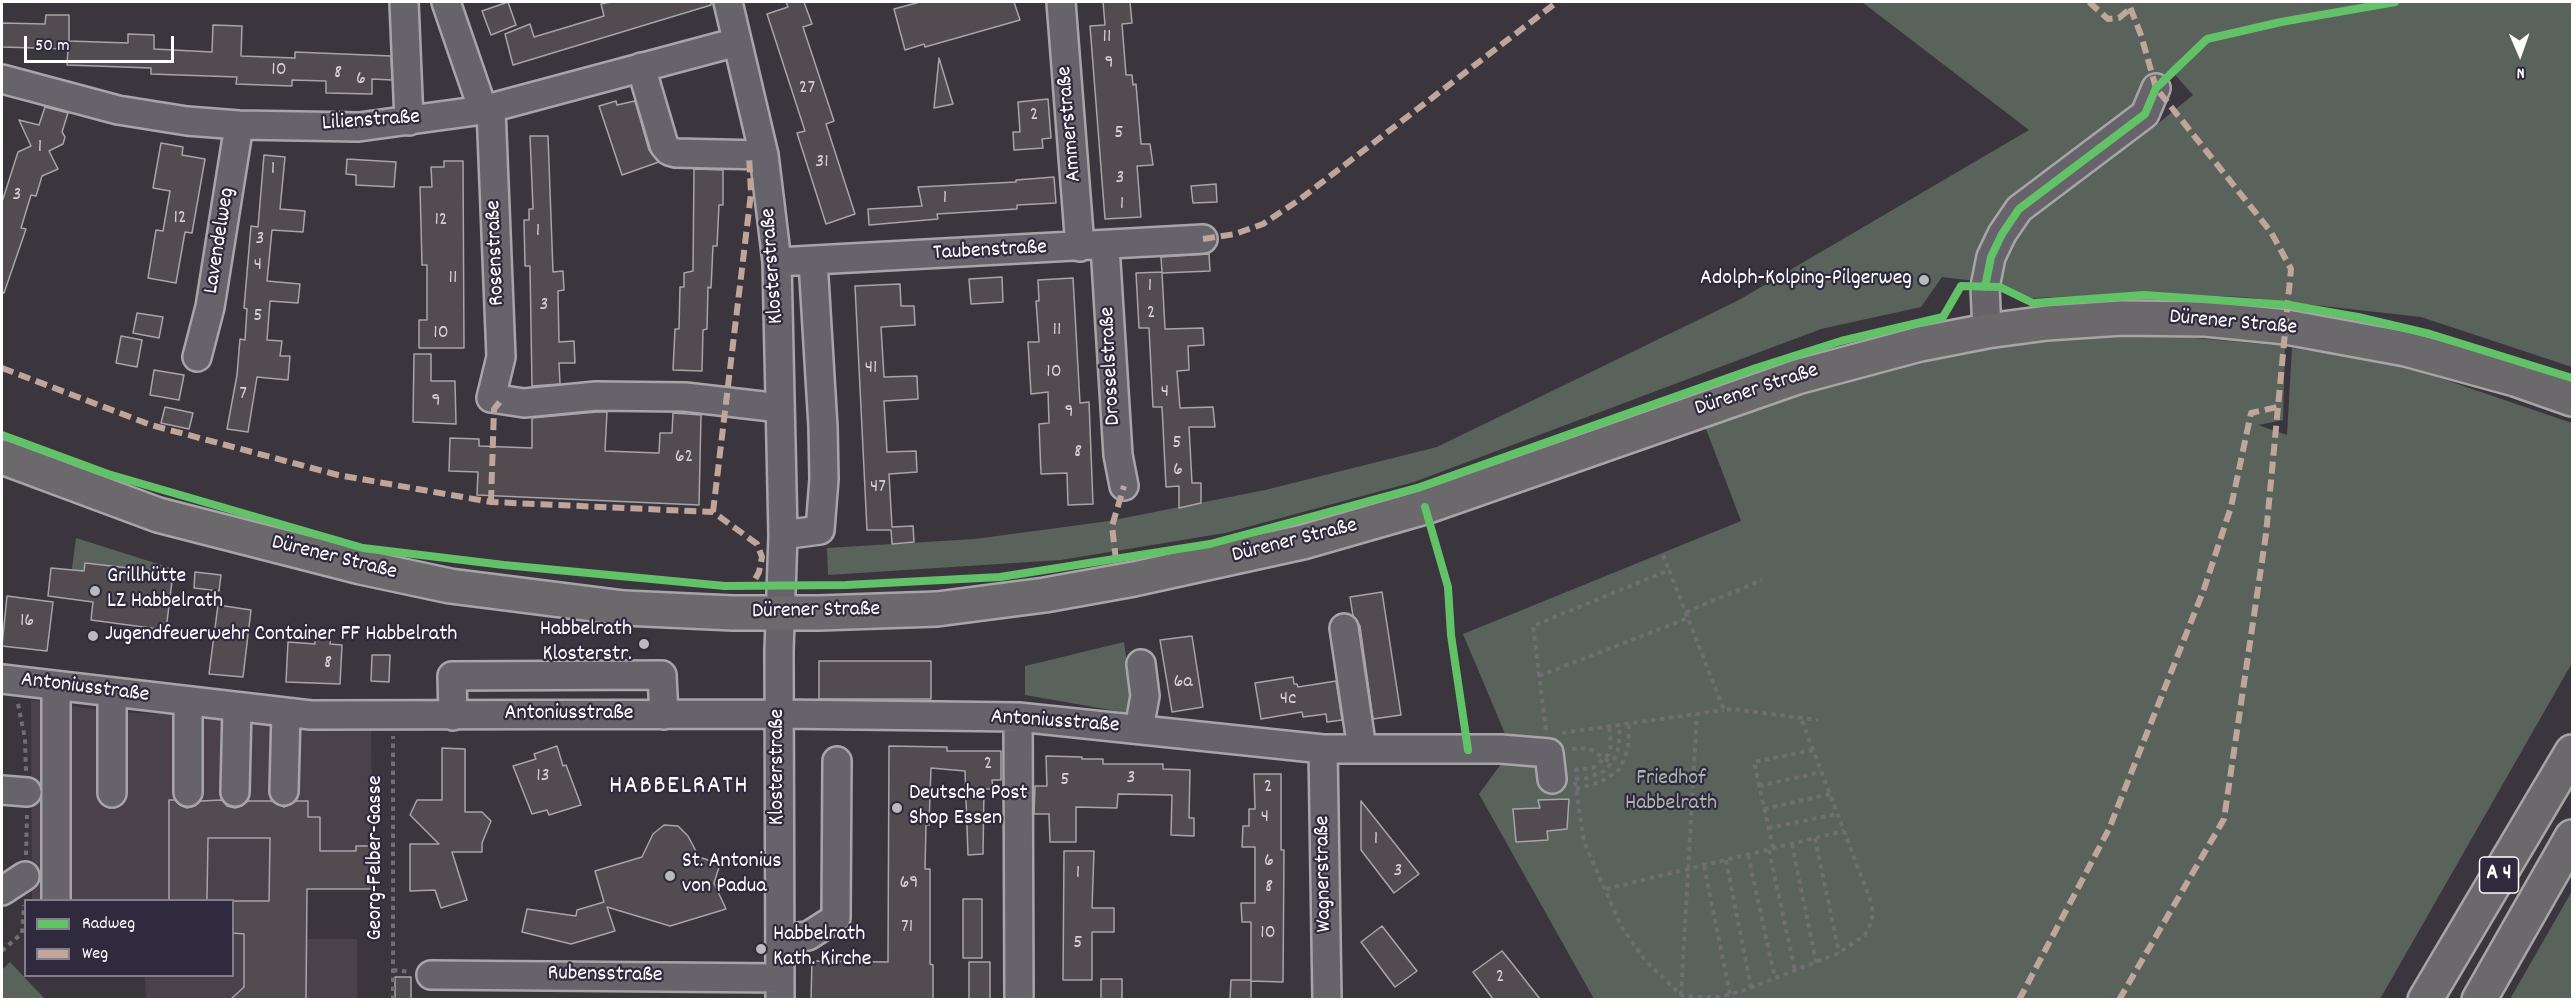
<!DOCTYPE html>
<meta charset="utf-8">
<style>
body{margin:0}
#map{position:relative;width:2574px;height:1001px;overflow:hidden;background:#3b363e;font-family:Dekko,sans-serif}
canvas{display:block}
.frame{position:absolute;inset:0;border:3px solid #fff;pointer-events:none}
.legend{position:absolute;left:24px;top:899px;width:210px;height:78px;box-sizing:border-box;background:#2f2a3d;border:2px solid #827f8b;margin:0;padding:8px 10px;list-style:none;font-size:18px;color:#fff}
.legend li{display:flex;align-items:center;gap:12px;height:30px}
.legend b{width:30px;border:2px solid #827f8b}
.north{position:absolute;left:2490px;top:24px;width:60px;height:60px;-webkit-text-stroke:4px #2f2a3d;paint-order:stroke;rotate:178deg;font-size:16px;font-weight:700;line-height:24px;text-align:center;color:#fff}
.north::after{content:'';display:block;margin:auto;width:21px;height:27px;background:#fff;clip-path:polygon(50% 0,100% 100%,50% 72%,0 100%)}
.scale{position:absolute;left:24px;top:36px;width:150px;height:27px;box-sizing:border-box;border:3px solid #fff;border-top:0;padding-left:8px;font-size:18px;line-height:21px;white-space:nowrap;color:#fff;-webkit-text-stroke:4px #2f2a3d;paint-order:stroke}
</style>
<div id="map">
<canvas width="2574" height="1001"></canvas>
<div class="frame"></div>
<ul class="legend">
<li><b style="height:8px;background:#61c268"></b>Radweg</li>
<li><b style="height:8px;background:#c0a59a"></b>Weg</li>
</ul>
<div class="north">N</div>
<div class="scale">50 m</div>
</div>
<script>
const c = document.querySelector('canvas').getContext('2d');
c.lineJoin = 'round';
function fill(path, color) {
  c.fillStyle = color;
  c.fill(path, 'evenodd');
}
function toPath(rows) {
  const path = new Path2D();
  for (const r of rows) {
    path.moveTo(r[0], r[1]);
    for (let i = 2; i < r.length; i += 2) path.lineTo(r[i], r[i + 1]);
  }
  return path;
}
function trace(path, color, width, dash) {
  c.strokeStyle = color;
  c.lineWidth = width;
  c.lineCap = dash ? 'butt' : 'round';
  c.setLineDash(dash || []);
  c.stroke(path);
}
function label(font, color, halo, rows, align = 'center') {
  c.font = font + ' Dekko,sans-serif';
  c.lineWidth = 4.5;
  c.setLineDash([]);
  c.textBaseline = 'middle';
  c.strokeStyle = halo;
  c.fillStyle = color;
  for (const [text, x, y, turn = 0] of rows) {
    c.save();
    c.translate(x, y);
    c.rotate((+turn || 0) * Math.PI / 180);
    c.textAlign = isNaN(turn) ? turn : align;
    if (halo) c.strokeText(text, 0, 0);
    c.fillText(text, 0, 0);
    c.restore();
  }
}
fill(toPath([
 [31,700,112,712,161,714,310,730,371,731,373,889,282,889,282,911,307,911,307,939,357,939,357,999,146,999,145,976,232,976,232,900,32,900]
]), '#4b414c');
fill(toPath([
 [1862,2,2572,2,2572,367,2421,317,2243,297,2150,293,2032,298,1998,282,2005,255,2027,216,2151,122,2155,126,2193,95,2170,69,2134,99,2140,108,2019,198,1976,281,1942,277,1921,307,1821,329,1414,482,1225,533,1061,560,828,575,827,548,975,539,1109,521,1265,490,1437,447,1739,300,2029,130],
 [2105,330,2285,346,2283,420,2258,425,2287,435,2292,348,2402,365,2572,423,2572,663,2380,999,1594,999,1479,794,1507,756,1506,736,1463,634,1741,521,1703,421,1979,342],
 [76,538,174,569,173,573,112,566,110,580,81,600,68,599],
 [1124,642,1134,714,1025,695,1025,666],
 [2572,891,2572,999,2510,999],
 [10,962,45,999,2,999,2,970]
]), '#5a635b');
const building = toPath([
 [508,2,516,25,491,35,482,11,508,2],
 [611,2,711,2,711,5,513,65,505,34,530,24,534,37,604,16,601,4,611,2],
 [786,2,804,2,812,24,803,27,834,121,826,124,855,214,826,224,797,133,805,131,767,14,788,7,786,2],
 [920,2,1014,2,1020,20,925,47,924,44,905,50,894,9,920,2],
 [1103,2,1130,2,1132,23,1122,24,1126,75,1132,75,1133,85,1136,84,1141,144,1150,144,1153,165,1137,166,1141,217,1105,219,1090,26,1105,25,1103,2],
 [46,15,69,15,69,41,128,43,128,34,154,35,154,49,212,52,213,25,242,26,241,56,295,58,295,52,391,56,392,80,372,79,372,94,326,93,326,81,292,80,292,86,236,84,237,77,151,74,151,68,67,65,68,49,2,47,2,23,45,24,46,15],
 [939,58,953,104,934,108,939,58],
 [1048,99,1051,138,1042,139,1043,148,1014,150,1013,132,1020,132,1018,102,1048,99],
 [616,101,617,105,635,101,649,150,659,162,622,175,599,106,616,101],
 [45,107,68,113,62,132,65,137,63,144,49,151,58,169,42,176,36,196,31,195,21,228,26,229,4,293,2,292,2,202,18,152,31,146,19,120,39,125,45,107],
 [530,136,548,136,553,272,563,271,564,290,558,291,559,342,574,341,575,363,559,363,560,384,532,386,530,266,525,266,524,220,529,220,529,209,533,209,530,136],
 [161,143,183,147,182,155,205,159,192,233,185,232,176,283,148,278,156,230,163,231,170,191,153,188,161,143],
 [264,155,285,157,280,209,305,211,303,232,272,230,267,281,300,284,298,303,270,301,267,340,282,341,280,356,290,356,288,380,257,377,248,432,227,429,237,375,240,339,245,340,247,309,244,308,251,226,258,227,264,155],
 [347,159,396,162,394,187,356,185,356,175,346,174,347,159],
 [444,161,463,161,464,348,419,348,419,320,427,320,427,265,422,265,420,187,432,187,431,167,444,167,444,161],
 [694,169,723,170,723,205,719,205,717,246,713,246,711,288,708,287,707,329,703,330,702,371,673,370,675,329,679,329,680,287,684,287,684,273,693,271,694,169],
 [1054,177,1056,203,1017,205,1017,209,937,214,938,219,869,225,868,209,922,206,918,187,1016,182,1016,180,1054,177],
 [1216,184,1217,202,1193,203,1191,186,1216,184],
 [1209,254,1210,271,1162,273,1165,329,1203,328,1204,345,1188,346,1189,370,1177,371,1180,408,1213,407,1215,427,1189,427,1192,483,1201,483,1201,503,1179,508,1179,486,1166,487,1162,407,1153,407,1149,328,1139,328,1136,273,1162,272,1161,257,1209,254],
 [1002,277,1003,302,971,304,969,279,1002,277],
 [1073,278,1080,403,1089,402,1093,504,1068,505,1067,473,1041,474,1039,424,1049,423,1048,392,1031,394,1028,342,1039,342,1036,301,1039,301,1038,280,1073,278],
 [900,284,901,306,914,306,915,325,881,327,884,377,917,376,918,399,884,401,887,452,916,451,917,472,889,474,892,527,913,526,914,542,892,544,891,530,867,530,855,286,900,284],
 [137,313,163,317,159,338,133,333,137,313],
 [121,336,142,340,137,367,116,363,121,336],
 [414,354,431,354,431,381,455,381,456,424,413,422,414,354],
 [154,370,184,375,179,400,150,395,154,370],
 [165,407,193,413,189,429,161,423,165,407],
 [597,412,607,412,605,451,659,453,660,433,672,433,673,413,701,415,699,505,477,495,478,472,449,471,450,438,479,439,479,446,532,448,532,418,597,412],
 [85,563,173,573,166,630,91,620,93,602,48,596,51,568,84,571,85,563],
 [195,572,221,575,219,591,194,588,195,572],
 [1382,592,1401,715,1373,719,1360,626,1353,616,1350,597,1382,592],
 [7,596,53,602,47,651,2,646,7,596],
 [218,605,251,610,243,677,209,674,218,605],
 [315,635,331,636,330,644,342,645,340,684,286,682,288,642,315,644,315,635],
 [1192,636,1203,707,1172,712,1160,640,1192,636],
 [372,655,390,655,389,682,371,681,372,655],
 [819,661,931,661,931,699,819,699,819,661],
 [1293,677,1294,684,1297,684,1298,687,1336,681,1342,720,1327,722,1326,714,1303,717,1302,712,1261,719,1255,683,1293,677],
 [557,746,563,766,566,765,581,805,549,815,547,810,532,814,513,766,536,759,534,754,557,746],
 [889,746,947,747,947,751,1001,751,1001,780,992,780,993,789,984,789,983,854,968,855,965,771,931,768,929,825,926,825,925,869,930,869,930,964,933,965,933,999,811,999,812,961,888,962,889,746],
 [442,748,465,749,465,812,482,812,491,821,482,843,482,852,452,852,467,900,441,908,435,890,410,891,410,844,439,844,410,815,417,800,442,800,442,748],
 [1046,756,1082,757,1082,759,1103,759,1103,764,1163,764,1163,769,1190,770,1189,818,1194,818,1194,836,1171,835,1172,795,1118,794,1117,808,1076,807,1076,842,1050,842,1049,814,1034,814,1035,786,1047,786,1046,756],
 [1254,774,1281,774,1281,850,1284,850,1283,982,1251,981,1251,922,1242,922,1241,903,1255,903,1255,847,1242,847,1243,826,1249,826,1249,809,1255,809,1254,774],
 [1569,799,1567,829,1547,831,1548,840,1516,842,1513,809,1540,808,1538,800,1569,799],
 [169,800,175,800,180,805,187,808,195,806,201,801,222,800,227,806,235,808,242,806,248,801,272,801,284,807,296,801,308,801,308,817,320,817,320,851,356,851,356,846,373,846,373,889,307,889,306,999,231,999,244,987,244,934,232,933,232,901,269,901,270,838,208,838,207,900,169,900,169,800],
 [1361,801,1419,874,1394,893,1361,850,1361,801],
 [664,825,678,826,688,836,699,857,720,864,714,883,726,909,670,926,607,907,615,931,571,944,522,932,527,909,576,916,577,910,604,902,595,871,642,857,653,834,664,825],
 [1064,851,1094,851,1092,908,1114,908,1114,932,1092,932,1092,980,1063,980,1064,851],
 [963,899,982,899,982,958,963,958,963,899],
 [1382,926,1417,971,1395,987,1361,942,1382,926],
 [1502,951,1511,962,1540,999,1493,999,1473,972,1502,951],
 [969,962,990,962,990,999,969,999,969,962],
 [395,977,411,977,411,999,395,999,395,977],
 [1101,979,1122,979,1122,999,1101,999,1101,979],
 [1231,980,1251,980,1251,999,1230,999,1231,980]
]);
fill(building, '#524b50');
trace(building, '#a7a5a8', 1.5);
const minor = toPath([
 [404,2,409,121],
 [446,2,483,110],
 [728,2,764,155,777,262,783,535,779,651,780,1000],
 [1061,2,1080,247],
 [641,67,664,145,669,151,676,153,764,155],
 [2,79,118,110,187,121,239,125,359,127,483,110,737,42],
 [491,108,501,357,491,398,524,403,596,396,685,397,780,408],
 [1105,246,1118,455,1124,486],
 [777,262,1203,239],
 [1987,331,1985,287,1991,257,2002,234,2019,209,2145,114,2156,88],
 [197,357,210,307,239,125],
 [783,535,820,530,824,479,823,427,813,261],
 [1344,628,1362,749],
 [2,679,311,715,779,714,1018,717,1323,749,1501,749,1549,753,1552,779],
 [112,692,112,793],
 [453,716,452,676,662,675,664,715],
 [1018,717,1019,1000],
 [1139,729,1145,696,1141,664],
 [1323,749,1327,1000],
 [2,790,27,792],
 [284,791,286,712],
 [188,792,188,701],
 [235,792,237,708],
 [2,891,25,876],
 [56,900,56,686],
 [781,939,808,936,836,918,837,761],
 [431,975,779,978]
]);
const major = toPath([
 [2,457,158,515,361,567,450,586,624,608,733,613,819,613,937,609,1045,595,1134,579,1303,542,1425,507,1797,377,1920,344,1987,331,2047,323,2122,318,2205,319,2286,327,2406,349,2515,379,2572,399]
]);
const highway = toPath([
 [2425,1000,2572,752],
 [2479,1000,2572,837]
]);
trace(minor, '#a7a5a8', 32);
trace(major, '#a7a5a8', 38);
trace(highway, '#a7a5a8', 38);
trace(toPath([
 [1663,555,1669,570],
 [1686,612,1762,580],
 [1539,676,1688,618],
 [18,704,25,739,26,771],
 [1546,730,1533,626,1669,570,1724,710,1732,709,1818,720],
 [1562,733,1724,710],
 [1572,749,1588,748,1612,763],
 [1574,770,1593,768,1609,754,1611,743,1609,727],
 [1575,779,1587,778,1605,771,1616,756,1619,746,1620,725],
 [1575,782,1584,842,1621,926,1645,960,1681,995,1695,997,1719,997,1745,990,1839,953,1865,935,1872,921,1872,905,1801,718],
 [1759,786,1822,772],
 [1576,789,1601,782,1620,769,1628,748,1629,724],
 [1764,809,1830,794],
 [1768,828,1838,814],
 [1815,838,1839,953],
 [1792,844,1816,962],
 [1773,848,1754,762,1813,750],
 [1769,850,1795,971],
 [26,855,27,815],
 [1748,855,1775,978],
 [1726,860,1751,988],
 [1704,866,1730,994],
 [1606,889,1844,831],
 [2,951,22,933,24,905],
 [393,970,410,972],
 [1681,995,1697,714],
 [393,1000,393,736]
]), '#706d73', 4, [4.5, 4.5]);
trace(minor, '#66646a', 27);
trace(major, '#6c696d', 33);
trace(highway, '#6c696d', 33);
trace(toPath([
 [2089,2,2108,19,2119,18,2131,8],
 [1203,239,1235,234,1263,224,1299,200,1557,2],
 [2,368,151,425,338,475,491,502,713,512,757,544,762,557,759,572,752,585],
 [491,502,494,409,502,399],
 [713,512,751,193,749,155],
 [1116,560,1112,526,1124,486],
 [2019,1000,2109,829,2204,589,2231,507,2251,413,2277,407],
 [2119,1000,2224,819,2266,534,2291,269,2271,232,2156,88,2141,35,2128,2]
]), '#c0a59a', 6, [12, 6]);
trace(toPath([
 [1985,287,1991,257,2002,234,2019,209,2145,114,2156,88,2207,39,2281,22,2395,2],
 [2,435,108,474,363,548,504,565,725,586,846,585,1000,577,1210,544,1288,523,1420,487,1756,368,1841,341,1943,317,1961,286,2000,287,2033,303,2144,295,2289,305,2358,317,2430,334,2572,378],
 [1425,507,1448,587,1451,635,1468,750]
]), '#61c268', 8);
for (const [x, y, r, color] of [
 [1924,280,6,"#bab9bb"],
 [95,591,6,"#bab9bb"],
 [93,636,6,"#bab9bb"],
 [644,644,6,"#bab9bb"],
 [897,808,6,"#bab9bb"],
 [670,876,6,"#bab9bb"],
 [761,949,6,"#bab9bb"]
]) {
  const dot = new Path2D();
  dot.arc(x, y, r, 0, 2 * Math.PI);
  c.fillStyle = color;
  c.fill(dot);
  trace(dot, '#2f2a3d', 2);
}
label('20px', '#d4d2d3', null, [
 ["11",1107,38],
 ["9",1109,64],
 ["10",279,71],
 ["8",338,74],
 ["6",361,80],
 ["27",807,89],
 ["2",1034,116],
 ["5",1119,134],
 ["1",40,148],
 ["31",822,163],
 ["1",273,170],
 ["3",1120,179],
 ["3",17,196],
 ["1",945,199],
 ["1",1122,205],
 ["12",180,219],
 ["12",441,221],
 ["1",538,232],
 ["3",260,240],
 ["4",258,266],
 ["11",453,279],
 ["1",1150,287],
 ["3",544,306],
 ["2",1151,314],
 ["5",258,317],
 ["11",1057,331],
 ["10",441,334],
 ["41",871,369],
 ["10",1054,373],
 ["4",1165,393],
 ["7",243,395],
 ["9",436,402],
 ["9",1069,413],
 ["5",1177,444],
 ["8",1078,453],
 ["62",684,458],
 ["6",1178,471],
 ["47",878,488],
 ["16",27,622],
 ["8",328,664],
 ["6a",1183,683],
 ["4c",1288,700],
 ["2",988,765],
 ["13",543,777],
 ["3",1131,779],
 ["5",1065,781],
 ["2",1268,788],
 ["4",1265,818],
 ["1",1376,840],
 ["6",1269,862],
 ["3",1398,872],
 ["1",1078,874],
 ["69",909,884],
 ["8",1269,888],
 ["71",907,928],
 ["10",1268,934],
 ["5",1078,944],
 ["2",1500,978]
]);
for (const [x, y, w] of [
 [2499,875,39]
]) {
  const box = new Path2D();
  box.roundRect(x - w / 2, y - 18, w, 36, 4.5);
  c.fillStyle = '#2f2a3d';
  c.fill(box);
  trace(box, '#fff', 1.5);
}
label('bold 21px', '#fff', null, [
 ["A 4",2499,875]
]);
label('22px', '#fff', '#2f2a3d', [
 ["Lilienstraße",371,122,-4],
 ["Ammerstraße",1071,124,-95],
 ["Lavendelweg",221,241,-81],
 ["Taubenstraße",990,252,-3],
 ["Rosenstraße",497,253,-92],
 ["Klosterstraße",774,266,-94],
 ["Dürener Straße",2233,324,5],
 ["Drosselstraße",1112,366,-93],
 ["Dürener Straße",1757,391,-18],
 ["Dürener Straße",1295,542,-14],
 ["Dürener Straße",334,559,14],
 ["Dürener Straße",816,612,-1],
 ["Antoniusstraße",85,689,7],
 ["Antoniusstraße",569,715],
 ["Antoniusstraße",1055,723,4],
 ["Klosterstraße",779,767,-90],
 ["Georg-Felber-Gasse",377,858,-90],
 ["Wagnerstraße",1325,874,-91],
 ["Rubensstraße",605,976,1]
]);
label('22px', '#fff', '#2f2a3d', [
 ["Adolph-Kolping-Pilgerweg",1912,280,"right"],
 ["Grillhütte",107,578],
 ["LZ Habbelrath",107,603],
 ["Habbelrath",632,631,"right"],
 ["Klosterstr.",632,656,"right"],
 ["Jugendfeuerwehr Container FF Habbelrath",105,636],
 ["Deutsche Post",909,795],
 ["Shop Essen",909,820],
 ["St. Antonius",682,863],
 ["von Padua",682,888],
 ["Habbelrath",773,936],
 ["Kath. Kirche",773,961]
], 'left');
label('22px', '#afb4af', '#2f2a3d', [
 ["Friedhof",1671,780],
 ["Habbelrath",1671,805]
]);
c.letterSpacing = '1.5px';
label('26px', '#fff', '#2f2a3d', [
 ["HABBELRATH",679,788]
]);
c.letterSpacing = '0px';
</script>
